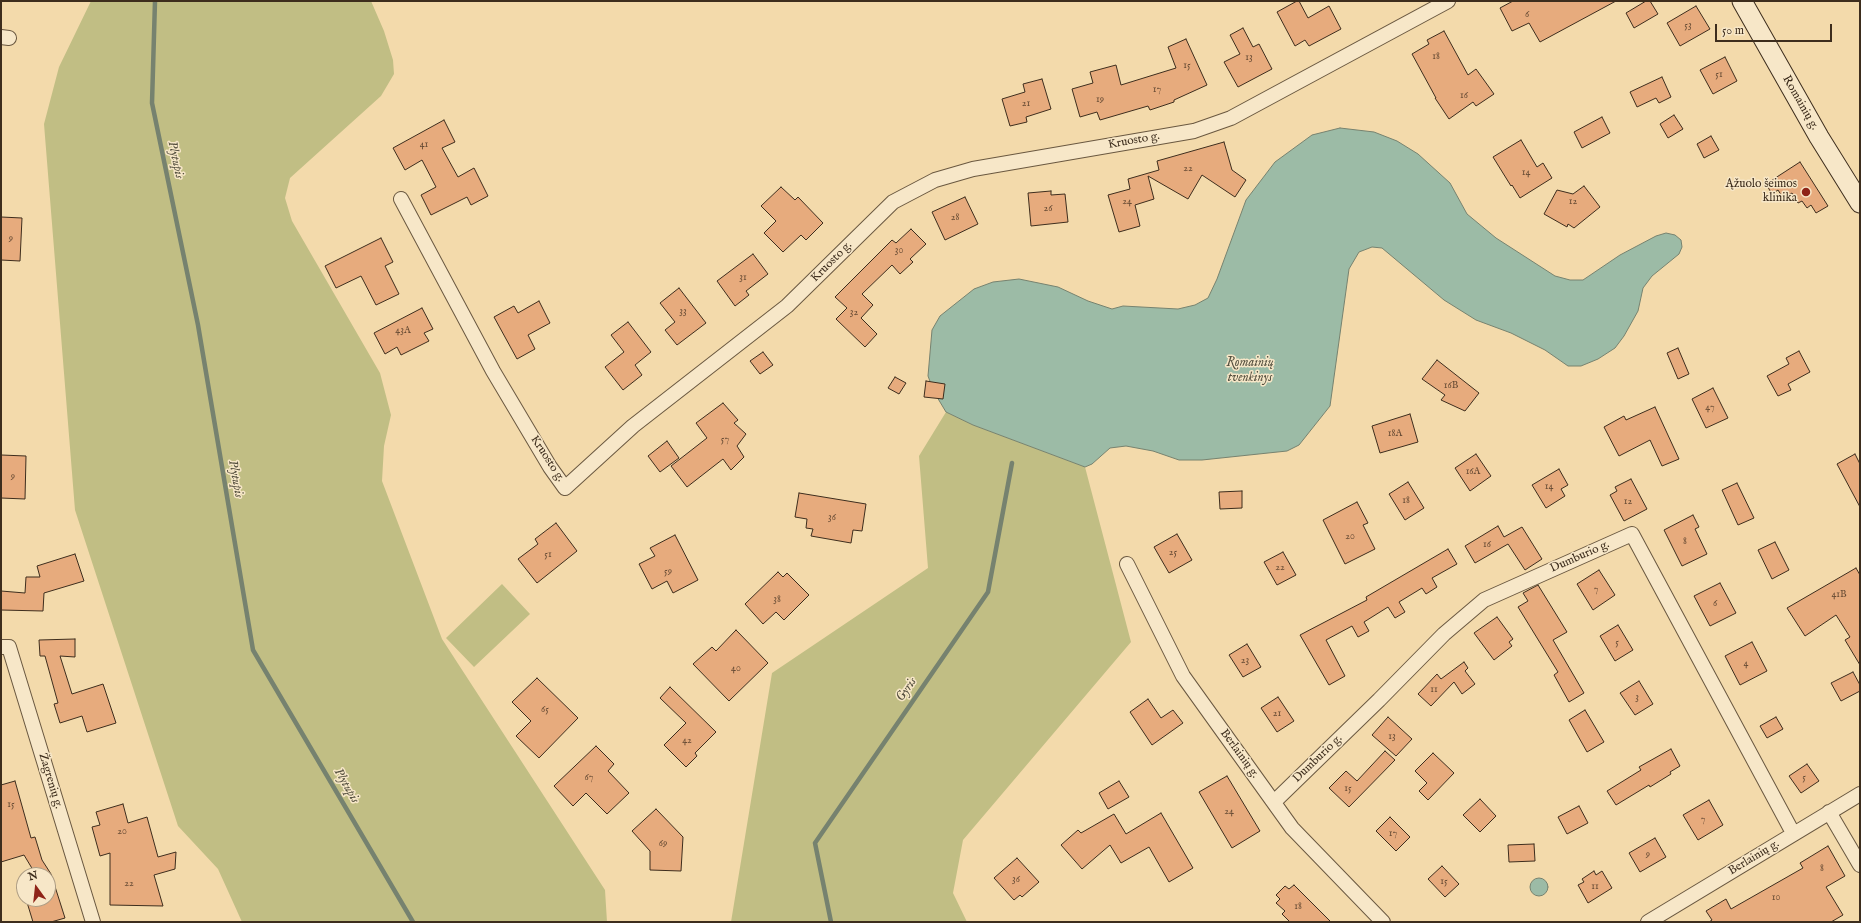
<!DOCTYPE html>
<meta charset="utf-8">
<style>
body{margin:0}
#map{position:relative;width:1861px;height:923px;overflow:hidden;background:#f3daab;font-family:"IM FELL English",serif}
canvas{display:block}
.frame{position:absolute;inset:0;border:2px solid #3d2d1d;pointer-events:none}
.north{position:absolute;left:16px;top:867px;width:40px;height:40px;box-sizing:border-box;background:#f7e7c8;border:1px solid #ad9d84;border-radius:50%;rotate:345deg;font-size:11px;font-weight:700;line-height:16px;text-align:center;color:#3d2d1d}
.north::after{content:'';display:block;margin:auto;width:14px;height:18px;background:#8f2418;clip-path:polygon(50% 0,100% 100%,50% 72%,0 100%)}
.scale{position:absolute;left:1715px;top:24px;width:117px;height:18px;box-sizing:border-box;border:2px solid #3d2d1d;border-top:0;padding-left:5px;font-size:12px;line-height:14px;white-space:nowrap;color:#3d2d1d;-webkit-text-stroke:3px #f7e7c8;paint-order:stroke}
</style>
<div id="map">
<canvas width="1861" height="923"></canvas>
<div class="frame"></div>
<div class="north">N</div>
<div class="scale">50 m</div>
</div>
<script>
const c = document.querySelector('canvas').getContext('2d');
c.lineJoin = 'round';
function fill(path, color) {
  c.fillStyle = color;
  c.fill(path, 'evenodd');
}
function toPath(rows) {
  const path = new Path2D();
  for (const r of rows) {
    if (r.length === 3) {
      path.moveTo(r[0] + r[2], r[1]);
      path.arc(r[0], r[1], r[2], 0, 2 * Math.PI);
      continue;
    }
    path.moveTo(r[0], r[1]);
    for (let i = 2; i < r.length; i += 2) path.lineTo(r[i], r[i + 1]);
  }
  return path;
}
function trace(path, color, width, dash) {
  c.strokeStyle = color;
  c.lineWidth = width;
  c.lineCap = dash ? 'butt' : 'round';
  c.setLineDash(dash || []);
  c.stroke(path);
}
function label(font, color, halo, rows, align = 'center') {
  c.font = font + ' "IM FELL English",serif';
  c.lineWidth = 3;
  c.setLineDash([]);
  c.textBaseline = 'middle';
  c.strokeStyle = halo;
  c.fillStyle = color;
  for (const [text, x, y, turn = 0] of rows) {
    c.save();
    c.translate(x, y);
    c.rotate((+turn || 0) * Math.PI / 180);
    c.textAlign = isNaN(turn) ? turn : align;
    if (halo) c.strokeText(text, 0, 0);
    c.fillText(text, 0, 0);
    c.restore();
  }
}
fill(toPath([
 [91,1,371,1,384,31,393,60,394,74,381,96,290,178,285,198,292,221,380,373,391,415,384,446,382,481,442,639,605,890,607,922,242,922,218,869,178,826,75,510,44,124,59,67],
 [946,412,973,425,1085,467,1131,642,963,840,953,893,967,922,731,922,772,673,928,568,919,456],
 [502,584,530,614,474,667,446,638]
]), '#c1be84');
const water = toPath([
 [1340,128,1374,132,1397,141,1418,154,1450,183,1467,214,1496,238,1555,276,1570,280,1583,280,1620,255,1656,236,1666,233,1675,235,1681,240,1682,247,1679,254,1652,276,1643,288,1638,311,1624,336,1615,348,1598,359,1581,366,1568,366,1545,350,1511,333,1476,320,1444,300,1382,248,1372,247,1359,252,1349,269,1330,406,1299,445,1287,451,1202,460,1179,460,1153,451,1126,446,1110,448,1092,464,1085,467,973,425,946,412,934,392,928,376,932,330,940,316,974,289,993,282,1019,279,1058,287,1088,301,1112,309,1123,306,1178,309,1195,305,1208,298,1217,279,1246,200,1275,162,1312,135,1340,128],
 [1539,887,9]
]);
fill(water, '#9cbba6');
trace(water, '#76826f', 1);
trace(toPath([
 [155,1,152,103,198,325,253,650,413,922],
 [831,922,815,843,988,592,1012,463]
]), '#76826f', 4.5);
const building = toPath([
 [1297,1,1299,1,1308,18,1329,6,1341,29,1309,46,1305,40,1295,46,1277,12,1297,1],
 [1513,1,1616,1,1540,42,1529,23,1512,31,1500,8,1513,1],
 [1646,1,1650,1,1658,14,1634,28,1626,13,1646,1],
 [1696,6,1710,29,1680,46,1667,23,1696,6],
 [1243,28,1253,47,1259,44,1272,69,1238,87,1224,62,1240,54,1230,35,1243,28],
 [1444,31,1468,75,1476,69,1494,94,1476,106,1473,102,1449,119,1435,98,1436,98,1412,54,1429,44,1427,40,1444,31],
 [1186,39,1207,85,1174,100,1174,102,1150,110,1148,106,1100,120,1097,112,1080,117,1072,89,1093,83,1090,72,1116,65,1121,85,1176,68,1168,47,1186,39],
 [1725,57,1737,81,1713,94,1700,70,1725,57],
 [1662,77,1671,97,1659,103,1656,98,1637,107,1630,92,1662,77],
 [1042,79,1051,109,1026,117,1027,122,1010,126,1002,99,1025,92,1023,84,1042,79],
 [1674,115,1683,129,1668,138,1660,124,1674,115],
 [1602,117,1610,133,1582,148,1574,132,1602,117],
 [444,120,455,142,442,148,458,177,474,168,488,196,471,205,467,197,431,215,421,195,436,187,422,160,405,170,393,148,444,120],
 [1711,136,1719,150,1704,158,1697,144,1711,136],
 [1521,140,1537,167,1543,163,1552,178,1520,198,1512,185,1511,186,1493,157,1521,140],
 [1224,142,1232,170,1246,180,1235,197,1202,175,1188,199,1148,176,1154,199,1135,205,1140,226,1119,232,1108,195,1130,189,1128,179,1159,170,1157,161,1224,142],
 [1800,162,1828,206,1816,213,1811,205,1807,208,1802,201,1798,203,1792,193,1783,198,1778,190,1772,194,1766,184,1800,162],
 [1584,186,1600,207,1574,228,1568,224,1567,227,1544,214,1557,190,1573,194,1584,186],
 [781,187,795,200,798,197,823,223,806,240,801,235,783,252,764,233,776,221,761,206,781,187],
 [1051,191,1051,195,1065,194,1068,222,1031,226,1028,193,1051,191],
 [965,197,978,224,945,240,932,212,965,197],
 [1,217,22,218,20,261,1,260,1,217],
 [911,229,926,244,910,259,913,262,900,274,892,265,862,294,873,305,861,318,877,334,865,347,836,319,847,308,835,297,892,240,896,243,911,229],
 [381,238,393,262,385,266,399,294,376,305,361,276,336,288,325,266,381,238],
 [753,254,768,274,746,291,749,295,735,306,717,281,753,254],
 [679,288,706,323,677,345,665,330,675,322,660,303,679,288],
 [539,301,550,323,528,335,535,349,517,359,494,317,514,306,518,313,539,301],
 [422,308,433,329,424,333,429,341,401,355,397,347,385,354,374,333,422,308],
 [628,322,651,352,635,365,642,375,623,390,605,367,624,352,611,335,628,322],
 [1678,348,1689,374,1678,379,1667,353,1678,348],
 [1799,351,1810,372,1788,384,1791,390,1778,396,1767,376,1789,364,1786,358,1799,351],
 [763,352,773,365,760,374,750,361,763,352],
 [1437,360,1479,393,1465,411,1441,400,1445,395,1422,379,1437,360],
 [895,377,906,383,899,394,888,388,895,377],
 [926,381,945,384,943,399,924,397,926,381],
 [1713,388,1728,418,1706,428,1692,399,1713,388],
 [723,403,738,420,734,423,746,434,737,446,744,457,731,470,723,459,687,487,671,466,707,438,696,423,723,403],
 [1655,407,1679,459,1662,466,1650,440,1619,456,1604,427,1624,416,1626,420,1655,407],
 [1410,414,1418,442,1380,453,1372,426,1410,414],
 [667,441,679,458,660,472,648,456,667,441],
 [1476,454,1491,476,1470,491,1455,468,1476,454],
 [1855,454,1860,464,1860,507,1837,464,1855,454],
 [1,455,26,456,25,499,1,498,1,455],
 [1559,469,1568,485,1561,489,1565,496,1546,508,1532,485,1559,469],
 [1631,479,1647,509,1624,521,1610,495,1617,491,1615,487,1631,479],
 [1408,482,1424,508,1405,520,1389,494,1408,482],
 [1737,483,1754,518,1738,525,1722,490,1737,483],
 [1242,491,1242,508,1220,509,1219,492,1242,491],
 [799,493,866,504,862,531,853,530,851,543,811,536,813,529,806,528,807,519,795,517,799,493],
 [1357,502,1368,523,1363,525,1375,549,1345,564,1323,520,1357,502],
 [1693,515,1699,527,1695,529,1707,554,1682,566,1664,530,1693,515],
 [556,523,577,551,537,583,518,559,538,544,535,539,556,523],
 [1498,526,1504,537,1522,527,1542,559,1525,570,1508,544,1475,563,1465,546,1498,526],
 [1177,534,1192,560,1169,573,1154,547,1177,534],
 [675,535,698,580,673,593,667,581,652,589,639,564,655,556,650,548,675,535],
 [1775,542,1789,570,1772,579,1758,550,1775,542],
 [1448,549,1457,564,1432,578,1437,587,1426,594,1422,588,1399,602,1405,612,1395,618,1388,607,1364,622,1369,631,1358,637,1352,626,1326,640,1345,676,1329,685,1300,635,1367,600,1366,597,1448,549],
 [1283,552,1296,575,1277,585,1264,562,1283,552],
 [75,554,84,581,44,593,43,611,1,610,1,591,25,593,26,577,40,577,37,566,75,554],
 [1856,568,1860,575,1860,665,1845,640,1850,637,1836,615,1805,636,1787,608,1856,568],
 [1599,570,1615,595,1593,610,1577,584,1599,570],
 [778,572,783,577,787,573,809,595,784,620,776,612,763,624,745,604,778,572],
 [1720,583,1736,613,1710,626,1694,596,1720,583],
 [1538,585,1567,632,1553,640,1584,693,1569,702,1554,675,1558,672,1518,607,1528,601,1523,593,1538,585],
 [1497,617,1513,639,1509,642,1512,646,1494,660,1474,633,1497,617],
 [1618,625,1633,650,1615,661,1600,636,1618,625],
 [736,630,768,663,729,701,693,664,712,647,716,651,736,630],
 [75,639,75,657,60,656,72,694,103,684,116,723,87,732,82,716,60,723,54,704,58,703,45,656,40,656,39,640,75,639],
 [1752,642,1767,671,1740,685,1725,656,1752,642],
 [1247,644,1261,667,1243,677,1229,655,1247,644],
 [1464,662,1468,668,1465,671,1475,684,1462,694,1454,682,1431,706,1418,694,1437,674,1441,679,1464,662],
 [1853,672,1860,685,1860,691,1841,701,1831,683,1853,672],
 [537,678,578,718,539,758,516,736,531,721,512,702,537,678],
 [1639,681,1653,704,1635,715,1620,693,1639,681],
 [670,687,716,732,695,753,697,756,686,767,664,745,686,723,660,698,670,687],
 [1278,697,1294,721,1277,732,1261,708,1278,697],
 [1148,699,1161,718,1173,710,1183,723,1152,745,1130,712,1148,699],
 [1585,710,1604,742,1587,752,1569,720,1585,710],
 [1388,717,1412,739,1396,756,1372,735,1388,717],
 [1776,717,1783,729,1767,738,1760,726,1776,717],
 [596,746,614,764,608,771,629,793,607,814,586,793,573,806,554,786,596,746],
 [1671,749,1680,766,1670,772,1671,774,1650,787,1649,785,1616,805,1607,791,1641,770,1639,767,1671,749],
 [1385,751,1395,760,1349,807,1329,788,1346,771,1357,781,1385,751],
 [1433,753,1454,773,1428,800,1419,791,1427,783,1415,771,1433,753],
 [1807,764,1819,781,1801,793,1789,776,1807,764],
 [1227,776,1260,831,1232,848,1199,792,1227,776],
 [15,781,31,838,35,837,42,860,51,874,65,918,51,922,33,922,26,899,48,899,48,875,36,875,24,855,1,862,1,785,15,781],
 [1119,781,1129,797,1108,809,1099,793,1119,781],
 [1480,799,1496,816,1480,832,1463,815,1480,799],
 [1709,800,1723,825,1698,840,1683,815,1709,800],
 [123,804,128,823,147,817,158,857,176,852,175,869,154,875,163,906,110,905,110,853,100,856,92,827,100,825,96,812,123,804],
 [1579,806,1588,823,1567,834,1558,817,1579,806],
 [656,809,683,837,681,871,650,870,650,851,632,831,656,809],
 [1161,813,1193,868,1169,882,1149,847,1121,863,1110,845,1082,869,1061,845,1078,830,1081,833,1114,814,1126,834,1161,813],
 [1390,817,1410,837,1396,851,1376,831,1390,817],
 [1655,838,1666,857,1640,872,1629,853,1655,838],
 [1534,844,1535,861,1509,862,1508,845,1534,844],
 [1828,846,1845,876,1826,887,1843,915,1831,922,1709,922,1712,920,1706,911,1726,899,1731,909,1803,868,1800,863,1828,846],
 [1017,858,1039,882,1022,897,1020,895,1014,900,994,878,1017,858],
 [1442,866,1459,884,1445,897,1428,879,1442,866],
 [1594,871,1596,875,1602,871,1612,888,1588,903,1578,885,1584,882,1582,879,1594,871],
 [1294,885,1331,922,1290,922,1282,914,1285,911,1276,903,1280,899,1276,895,1285,886,1289,889,1294,885]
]);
fill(building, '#e7ab7d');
trace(building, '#3d2d1d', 1);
const minor = toPath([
 [1,37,9,38],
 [401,199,493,371,550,467,565,488,633,426,787,306,893,202,935,180,973,169,1194,131,1231,118,1448,1],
 [1127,564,1183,676,1292,828,1383,922],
 [1,647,9,647,93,922],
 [1274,802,1379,700,1444,634,1484,600,1632,534,1793,833],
 [1829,812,1860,865],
 [1648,922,1860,794]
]);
const secondary = toPath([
 [1742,1,1819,137,1860,203]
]);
trace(minor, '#6a5840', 16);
trace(secondary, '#3d2d1d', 21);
trace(minor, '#f7e7c8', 14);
trace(secondary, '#f7e7c8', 19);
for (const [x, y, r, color] of [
 [1806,192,5,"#8f2418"]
]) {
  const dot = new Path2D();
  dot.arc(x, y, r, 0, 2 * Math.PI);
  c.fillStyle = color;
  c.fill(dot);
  trace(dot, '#f7e7c8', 1.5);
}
label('10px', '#684c35', null, [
 ["6",1527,15],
 ["53",1688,26],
 ["18",1436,57],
 ["13",1249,58],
 ["15",1187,66],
 ["51",1719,75],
 ["17",1157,90],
 ["16",1464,96],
 ["19",1100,100],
 ["21",1026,104],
 ["41",424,145],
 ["22",1188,169],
 ["14",1526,173],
 ["24",1127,202],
 ["12",1573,202],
 ["26",1048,209],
 ["28",955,218],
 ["9",11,239],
 ["30",899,251],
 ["31",743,278],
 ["33",683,312],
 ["32",854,313],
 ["43A",403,331],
 ["16B",1451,386],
 ["47",1710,408],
 ["18A",1395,434],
 ["57",725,440],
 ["16A",1473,472],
 ["9",13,477],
 ["14",1549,487],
 ["18",1406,501],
 ["12",1628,502],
 ["36",832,518],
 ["20",1350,537],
 ["8",1685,542],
 ["16",1487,545],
 ["25",1173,553],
 ["51",548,555],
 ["22",1280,568],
 ["59",668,572],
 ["7",1596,590],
 ["41B",1839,595],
 ["38",777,600],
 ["6",1715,604],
 ["5",1617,643],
 ["23",1245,661],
 ["4",1746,664],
 ["40",736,669],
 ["11",1434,690],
 ["3",1637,698],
 ["65",545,710],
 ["21",1277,714],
 ["13",1392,737],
 ["42",687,741],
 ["67",589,778],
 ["5",1804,778],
 ["15",1348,789],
 ["15",11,805],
 ["24",1229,812],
 ["7",1703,820],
 ["20",122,832],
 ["17",1393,834],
 ["69",663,844],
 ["9",1648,855],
 ["8",1822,869],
 ["36",1016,880],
 ["15",1444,882],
 ["22",129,884],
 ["11",1595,887],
 ["10",1776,898],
 ["18",1298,907]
]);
label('12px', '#3d2d1d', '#f7e7c8', [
 ["Romainių g.",1800,103,60],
 ["Kruosto g.",1134,141,-10],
 ["Kruosto g.",832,262,-45],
 ["Kruosto g.",547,459,57],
 ["Dumburio g.",1580,557,-24],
 ["Berlainių g.",1239,754,54],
 ["Dumburio g.",1318,759,-44],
 ["Žagrenių g.",50,781,73],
 ["Berlainių g.",1754,858,-31]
]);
label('12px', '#3d2d1d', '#f7e7c8', [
 ["Ąžuolo šeimos",1797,185],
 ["klinika",1797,199]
], 'right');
label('italic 13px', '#55503f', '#f7e7c8', [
 ["Plytupis",175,160,78],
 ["Romainių",1250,363],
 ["tvenkinys",1250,378],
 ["Plytupis",235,479,80],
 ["Gyris",907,690,-55],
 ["Plytupis",346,786,60]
]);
</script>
